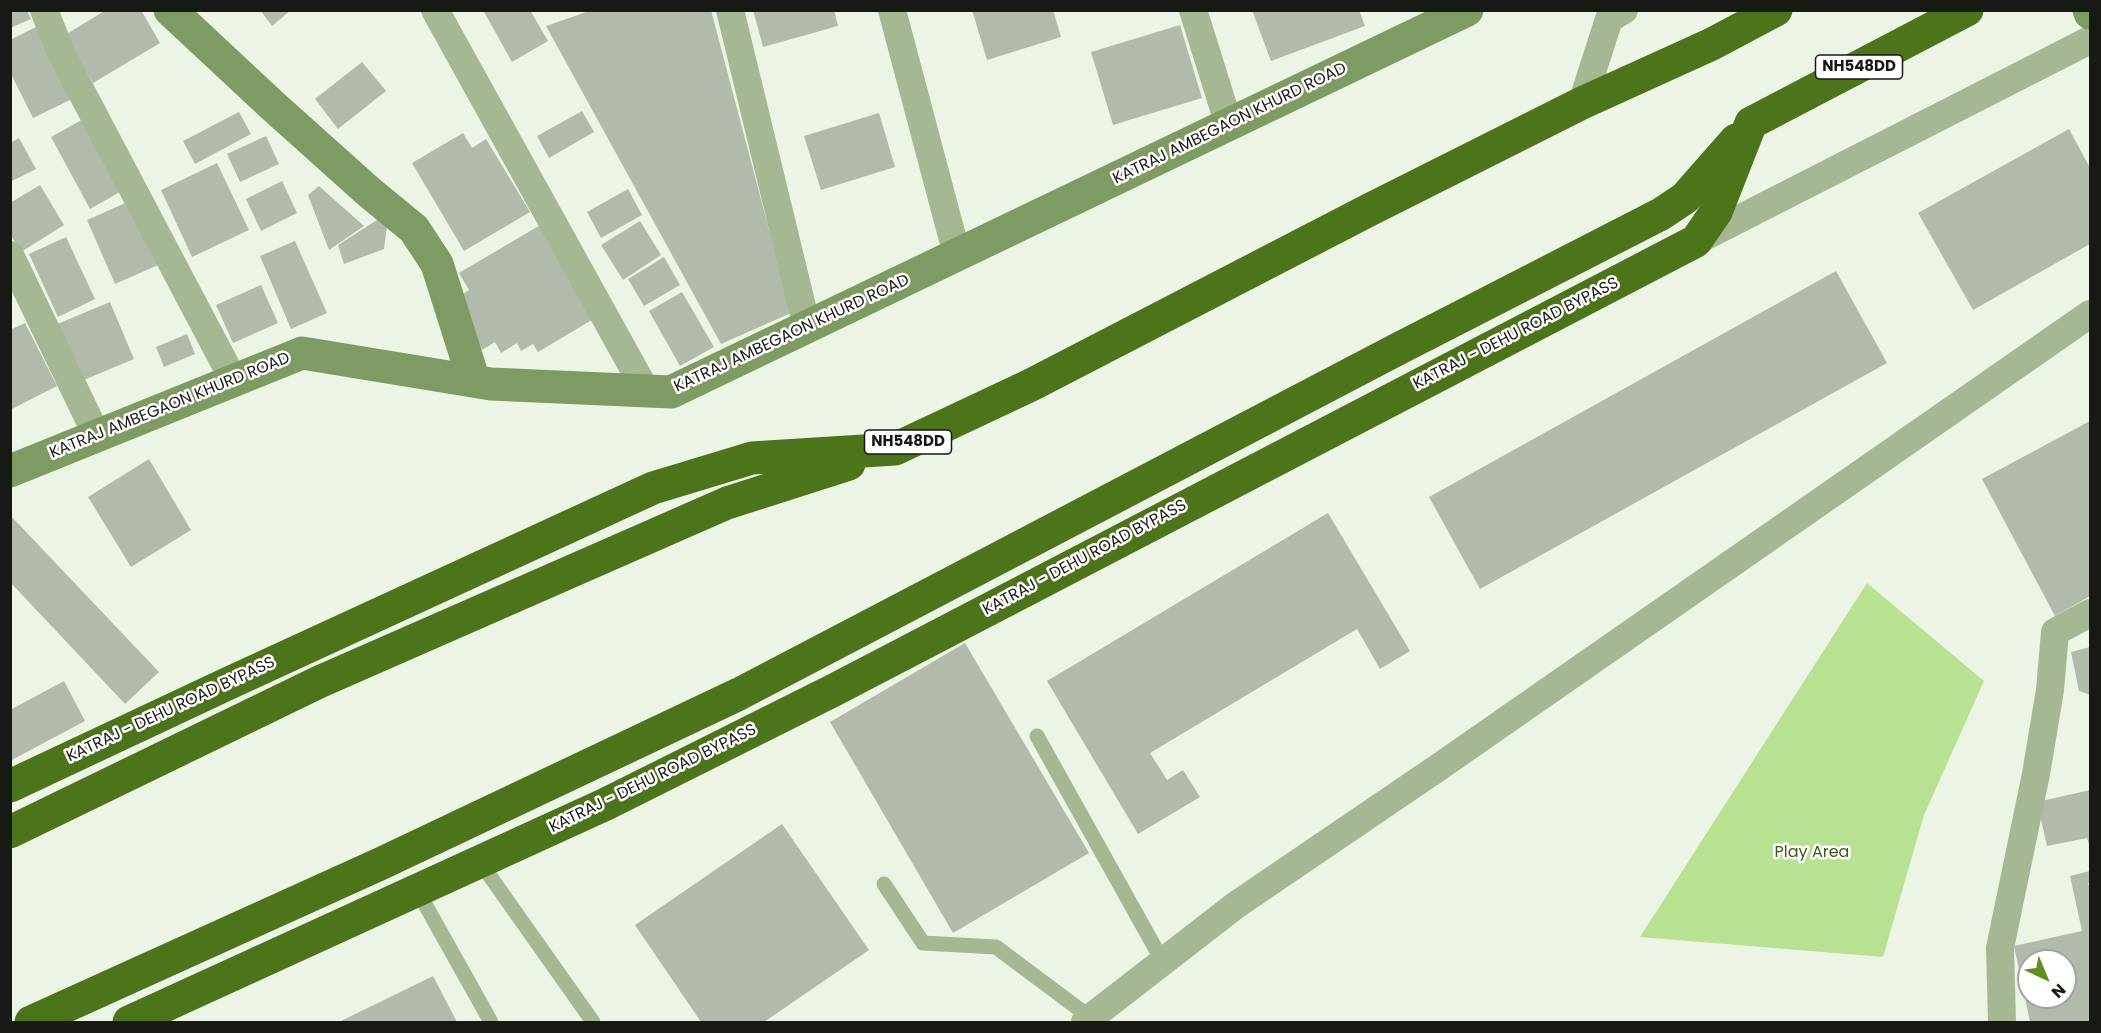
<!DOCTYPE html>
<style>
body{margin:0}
#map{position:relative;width:2101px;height:1033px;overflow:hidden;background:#ecf5e5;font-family:Poppins,sans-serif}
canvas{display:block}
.frame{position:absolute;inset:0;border:12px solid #161914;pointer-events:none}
.north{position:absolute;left:2017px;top:949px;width:60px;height:60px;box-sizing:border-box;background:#fff;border:2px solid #a2a3a1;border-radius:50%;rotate:136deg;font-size:16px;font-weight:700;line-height:24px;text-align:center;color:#161914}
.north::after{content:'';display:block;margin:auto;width:21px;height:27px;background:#608e22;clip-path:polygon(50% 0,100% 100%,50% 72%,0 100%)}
</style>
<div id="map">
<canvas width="2101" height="1033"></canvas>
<div class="frame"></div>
<div class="north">N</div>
</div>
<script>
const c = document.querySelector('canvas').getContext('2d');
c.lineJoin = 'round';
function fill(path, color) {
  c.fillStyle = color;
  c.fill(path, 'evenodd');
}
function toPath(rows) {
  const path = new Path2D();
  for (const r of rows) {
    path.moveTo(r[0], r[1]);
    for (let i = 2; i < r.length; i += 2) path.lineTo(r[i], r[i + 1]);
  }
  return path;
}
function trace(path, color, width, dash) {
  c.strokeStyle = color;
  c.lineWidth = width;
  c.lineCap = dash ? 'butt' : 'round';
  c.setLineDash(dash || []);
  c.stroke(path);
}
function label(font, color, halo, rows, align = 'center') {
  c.font = font + ' Poppins,sans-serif';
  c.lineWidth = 5;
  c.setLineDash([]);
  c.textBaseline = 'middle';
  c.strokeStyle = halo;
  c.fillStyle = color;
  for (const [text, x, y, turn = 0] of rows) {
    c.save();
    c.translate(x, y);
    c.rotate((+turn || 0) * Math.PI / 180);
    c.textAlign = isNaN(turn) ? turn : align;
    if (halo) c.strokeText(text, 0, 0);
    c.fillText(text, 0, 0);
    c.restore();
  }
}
fill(toPath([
 [1867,583,1984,681,1924,815,1883,957,1640,937]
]), '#b9e192');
fill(toPath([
 [10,10,27,10,31,19,10,28],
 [106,10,141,10,160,43,93,83,65,35],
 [260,10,291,10,272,26],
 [483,10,530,10,548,41,512,62],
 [592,10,711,10,791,313,721,344,546,26],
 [753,10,834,10,838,26,763,47],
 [972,10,1053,10,1061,37,987,60],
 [1252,10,1359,10,1365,26,1271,61],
 [1180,25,1202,98,1113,125,1091,52],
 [36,27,72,99,33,118,10,72,10,40],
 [362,62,386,91,338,129,315,99],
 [582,111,594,132,549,158,537,136],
 [239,112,251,134,195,164,183,141],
 [879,113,895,167,821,190,804,136],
 [87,117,127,188,90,209,51,137],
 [2069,129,2090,168,2090,244,1973,310,1918,213],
 [463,133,472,148,486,139,530,212,464,251,412,163],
 [266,136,279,164,240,182,227,154],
 [19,138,36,169,10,182,10,143],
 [217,163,249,230,192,257,161,190],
 [282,181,297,213,261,231,246,199],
 [40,185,64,225,21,252,10,234,10,203],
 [319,186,364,226,329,250,308,195],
 [628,189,642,215,601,238,587,212],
 [130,201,158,265,115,284,87,220],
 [377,220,387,226,384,249,344,264,338,245],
 [640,221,661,255,623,280,601,245],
 [542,224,597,317,538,352,533,344,521,351,517,343,501,353,495,342,482,350,461,314,459,296,469,290,459,273],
 [66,237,95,299,58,317,29,254],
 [295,241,327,313,291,329,260,256],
 [664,257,680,285,644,306,628,279],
 [1836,271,1887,363,1480,589,1429,497],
 [261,285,278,323,233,343,216,305],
 [682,292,714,347,680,366,649,311],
 [110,302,134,359,79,382,55,325],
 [25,323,57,386,10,410,10,330],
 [187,334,195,354,164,367,156,347],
 [2090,421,2090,596,2055,616,1982,479],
 [149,459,191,530,131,567,88,497],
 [1328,513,1410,651,1380,669,1357,629,1150,753,1167,780,1183,770,1200,797,1138,834,1047,681],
 [10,515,159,672,125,704,10,582],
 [965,643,1089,853,953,933,830,722],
 [2090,647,2090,695,2079,691,2071,652],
 [64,681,85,721,10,761,10,710],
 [2090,790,2090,848,2087,838,2047,846,2037,802],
 [782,824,869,950,764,1022,701,1022,635,925],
 [2090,871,2090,882,2088,883,2090,889,2090,1022,2030,1022,2014,946,2082,931,2070,876],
 [2029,961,2065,961,2065,997,2029,997],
 [433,976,457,1022,339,1022]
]), '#b2bbab');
trace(toPath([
 [1037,736,1163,962],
 [480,862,593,1022],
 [884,884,923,943,996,947,1091,1018],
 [417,890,491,1022]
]), '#a5b893', 15);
trace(toPath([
 [44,10,61,53,234,381],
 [435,10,646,391],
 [730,10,807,327],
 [892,10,957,255],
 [1193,10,1229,125],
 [1582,103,1609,19,1624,10],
 [1696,241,2090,40],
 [10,255,97,436],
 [1085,1022,1236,905,1439,767,2090,314],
 [2002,1022,2000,948,2036,774,2050,690,2055,632,2090,613]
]), '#a5b893', 28);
trace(toPath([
 [170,10,273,106,369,192,414,229,437,264,474,381],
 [2089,10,2090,13],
 [10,471,302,353,491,384,671,392,1467,10]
]), '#7f9b64', 33);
trace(toPath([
 [10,786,227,684,653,488,752,458,895,449,1031,385,1369,210,1582,103,1712,44,1776,10],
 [10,832,319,682,727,503,849,464],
 [31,1022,380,864,739,694,1396,350,1661,214,1685,198,1736,140],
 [129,1022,606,804,834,690,1696,241,1716,212,1751,123,1967,10]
]), '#4d741b', 33);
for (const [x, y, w] of [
 [1859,67,87],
 [908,442,87]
]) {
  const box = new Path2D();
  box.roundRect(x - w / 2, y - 12, w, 24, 4.5);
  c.fillStyle = '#fff';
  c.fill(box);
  trace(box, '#161914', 1.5);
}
label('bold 15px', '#161914', null, [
 ["NH548DD",1859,67],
 ["NH548DD",908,442]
]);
label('16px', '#161914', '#fff', [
 ["KATRAJ AMBEGAON KHURD ROAD",1230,124,-26],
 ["KATRAJ AMBEGAON KHURD ROAD",792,334,-25],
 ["KATRAJ - DEHU ROAD BYPASS",1516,334,-27],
 ["KATRAJ AMBEGAON KHURD ROAD",170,406,-22],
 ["KATRAJ - DEHU ROAD BYPASS",1085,558,-28],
 ["KATRAJ - DEHU ROAD BYPASS",171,710,-25],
 ["KATRAJ - DEHU ROAD BYPASS",653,779,-26]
]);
label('16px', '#3b571b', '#fff', [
 ["Play Area",1812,853]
]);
</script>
